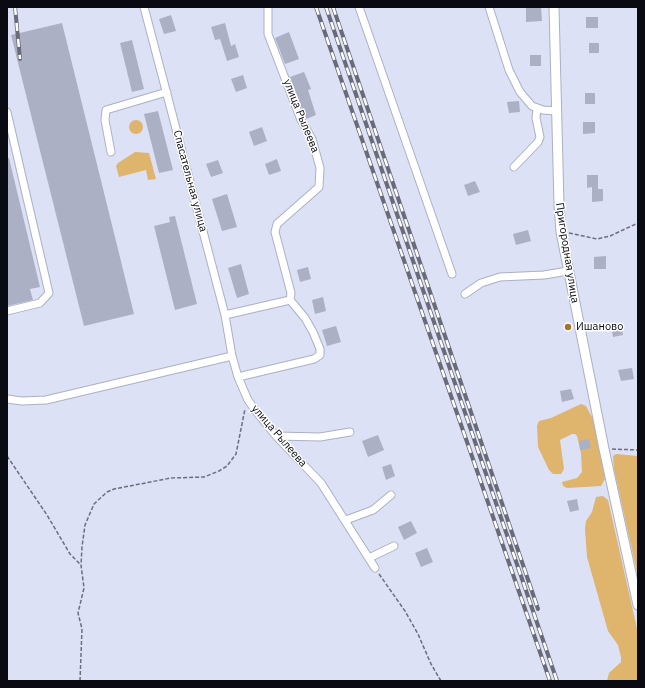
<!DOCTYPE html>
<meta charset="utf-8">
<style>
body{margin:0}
#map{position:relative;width:645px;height:688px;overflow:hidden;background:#dde1f6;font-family:"IBM Plex Sans",sans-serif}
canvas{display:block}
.frame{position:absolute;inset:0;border:8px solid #0a0b12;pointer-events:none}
</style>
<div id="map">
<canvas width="645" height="688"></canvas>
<div class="frame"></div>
</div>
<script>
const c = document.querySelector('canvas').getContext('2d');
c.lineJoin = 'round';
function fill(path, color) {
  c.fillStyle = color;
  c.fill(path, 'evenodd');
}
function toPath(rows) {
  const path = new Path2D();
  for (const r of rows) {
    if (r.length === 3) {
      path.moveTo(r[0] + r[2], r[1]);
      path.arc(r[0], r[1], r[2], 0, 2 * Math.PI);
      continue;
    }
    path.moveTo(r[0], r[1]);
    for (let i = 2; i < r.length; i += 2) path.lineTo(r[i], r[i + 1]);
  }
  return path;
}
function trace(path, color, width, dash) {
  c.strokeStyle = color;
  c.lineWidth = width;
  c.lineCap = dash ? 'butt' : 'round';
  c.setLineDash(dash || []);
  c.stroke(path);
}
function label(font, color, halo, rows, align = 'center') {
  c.font = font + ' "IBM Plex Sans",sans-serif';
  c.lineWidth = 3;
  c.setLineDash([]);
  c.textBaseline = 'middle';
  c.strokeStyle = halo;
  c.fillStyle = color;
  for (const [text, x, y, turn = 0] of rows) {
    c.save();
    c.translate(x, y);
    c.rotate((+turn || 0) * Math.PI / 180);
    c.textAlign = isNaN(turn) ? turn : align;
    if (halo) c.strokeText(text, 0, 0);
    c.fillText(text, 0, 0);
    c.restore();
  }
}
fill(toPath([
 [136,127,7],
 [135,152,149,153,156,179,148,180,146,170,119,177,116,166,118,163],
 [581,404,586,406,593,419,605,479,601,486,567,488,563,486,562,482,577,478,582,472,581,453,577,436,575,434,572,434,560,440,564,469,561,474,553,474,549,470,538,447,537,426,539,421,551,418],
 [616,454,638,456,638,577,614,469,613,456],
 [603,496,608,500,638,633,638,681,607,681,609,673,621,662,621,657,618,645,608,631,587,557,585,529,586,521,592,512,596,497]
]), '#dfb46d');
fill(toPath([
 [526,7,541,7,542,21,526,22],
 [171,15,176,31,164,34,159,19],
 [586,17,598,17,598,28,586,28],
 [62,23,134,314,84,326,11,35],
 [225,23,231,46,235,44,239,57,227,61,220,39,215,40,211,27],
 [289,32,299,59,285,64,275,38],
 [132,40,144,89,132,92,120,43],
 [589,43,599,43,599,53,589,53],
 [530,55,541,55,541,66,530,66],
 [304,72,311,89,308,90,316,115,306,119,290,77],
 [243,75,247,88,236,92,231,79],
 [585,93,595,93,595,104,585,104],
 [519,101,520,112,509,113,507,102],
 [158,111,173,170,159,173,144,114],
 [583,122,595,122,595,133,583,134],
 [262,127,267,141,254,146,249,132],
 [7,158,9,158,40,287,30,289,33,300,7,306],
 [277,159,281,171,269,175,265,164],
 [218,160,223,173,211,177,206,164],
 [587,175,598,175,598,189,603,189,603,201,592,202,592,187,587,188],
 [475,181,480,192,468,196,464,185],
 [227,194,237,227,222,231,212,199],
 [175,216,197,304,175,310,154,226,170,222,169,217],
 [528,230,531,241,516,245,513,234],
 [606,256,606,269,594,269,594,257],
 [241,264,249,294,237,298,228,268],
 [308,267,311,279,300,282,297,270],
 [323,297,326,311,315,314,312,300],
 [621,323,623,335,613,337,611,325],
 [336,326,341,342,327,346,322,330],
 [632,368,634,379,621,381,618,370],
 [571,389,574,399,562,402,560,391],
 [378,435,384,450,368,457,362,441],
 [589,439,591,448,580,450,579,441],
 [391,464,395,476,386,480,382,467],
 [577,499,579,510,570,512,567,501],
 [411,521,417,533,404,540,398,527],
 [427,548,433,562,421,567,415,553]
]), '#acb0c5');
const minor = toPath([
 [144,7,225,315,232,356,238,377],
 [268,7,268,34,301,120,312,139,320,168,319,187,277,224,275,232,291,293,290,300,305,318,313,332,320,349,320,355,314,359,238,377,248,400,255,410,276,436,321,483,375,568],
 [359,7,452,274],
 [489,7,509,70,520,92,532,106,543,110,556,111],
 [7,112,49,293,40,303,7,311],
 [111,152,105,120,106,110,167,92],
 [514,167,538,142,540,137,536,118,537,108],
 [465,294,481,283,500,277,544,275,568,271],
 [225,315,290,300],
 [7,399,22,401,46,400,232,356],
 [276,436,320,437,350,432],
 [346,520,373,510,391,495],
 [369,558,394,546]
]);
const major = toPath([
 [554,7,559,205,561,232,604,449,638,605]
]);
trace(minor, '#abb0c4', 9);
trace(major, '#abb0c4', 11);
trace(toPath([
 [569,233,597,239,610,236,638,223],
 [612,449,638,450],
 [7,456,47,515,70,554,81,565],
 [379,574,405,611,418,634,431,664,441,681],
 [80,681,82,629,78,613,84,588,81,565,82,547,85,525,94,504,107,492,114,489,171,478,204,477,219,471,227,466,236,454,245,409]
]), '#6c6e7b', 1.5, [4, 2]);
trace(minor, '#fff', 7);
trace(major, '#fff', 9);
const rail = toPath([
 [15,7,20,59],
 [316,7,550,681],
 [326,7,557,681],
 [333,7,538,609]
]);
trace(rail, '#696b78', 4);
trace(rail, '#fff', 2.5, [8]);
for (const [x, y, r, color] of [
 [568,327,4,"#a27727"]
]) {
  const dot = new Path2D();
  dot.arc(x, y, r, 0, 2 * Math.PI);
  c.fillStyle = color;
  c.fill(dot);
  trace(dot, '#fff', 1.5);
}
label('11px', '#0a0b12', '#fff', [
 ["улица Рылеева",301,116,68],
 ["Спасательная улица",190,181,75],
 ["Пригородная улица",567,253,81],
 ["улица Рылеева",279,436,49]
]);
label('11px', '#0a0b12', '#fff', [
 ["Ишаново",576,327]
], 'left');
</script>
